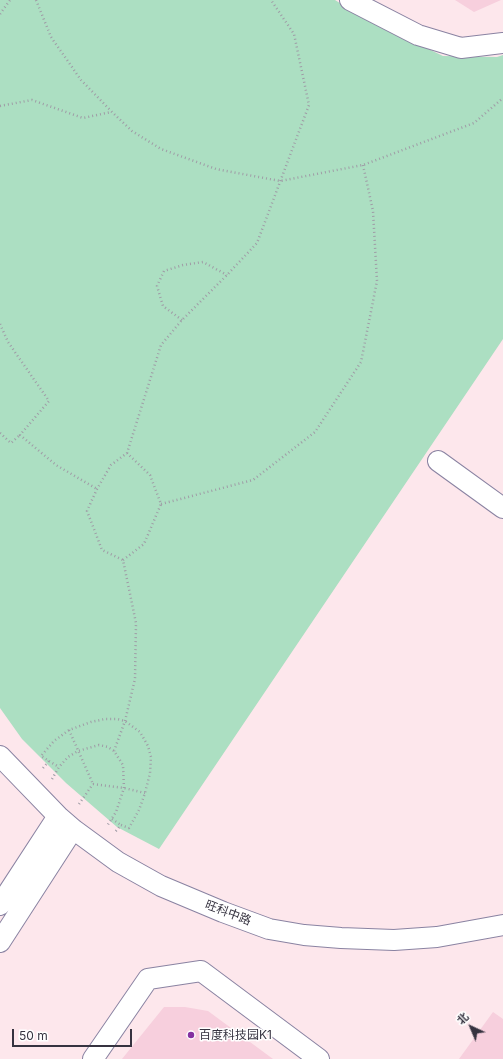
<!DOCTYPE html>
<meta charset="utf-8">
<style>
body{margin:0}
#map{position:relative;width:503px;height:1059px;overflow:hidden;background:#f8f6fd;font-family:Inter,"Noto Sans SC",sans-serif}
canvas{display:block}
.north{position:absolute;left:451px;top:1007px;width:40px;height:40px;-webkit-text-stroke:3px #fff;paint-order:stroke;rotate:316deg;font-size:11px;font-weight:700;line-height:16px;text-align:center;color:#363340}
.north::after{content:'';display:block;margin:auto;width:14px;height:18px;background:#363340;clip-path:polygon(50% 0,100% 100%,50% 72%,0 100%)}
.scale{position:absolute;left:12px;top:1029px;width:120px;height:18px;box-sizing:border-box;border:2px solid #363340;border-top:0;padding-left:5px;font-size:12px;line-height:14px;white-space:nowrap;color:#363340;-webkit-text-stroke:3px #fff;paint-order:stroke}
</style>
<div id="map">
<canvas width="503" height="1059"></canvas>
<div class="north">北</div>
<div class="scale">50 m</div>
</div>
<script>
const c = document.querySelector('canvas').getContext('2d');
c.lineJoin = 'round';
function fill(path, color) {
  c.fillStyle = color;
  c.fill(path, 'evenodd');
}
function toPath(rows) {
  const path = new Path2D();
  for (const r of rows) {
    path.moveTo(r[0], r[1]);
    for (let i = 2; i < r.length; i += 2) path.lineTo(r[i], r[i + 1]);
  }
  return path;
}
function trace(path, color, width, dash) {
  c.strokeStyle = color;
  c.lineWidth = width;
  c.lineCap = dash ? 'butt' : 'round';
  c.setLineDash(dash || []);
  c.stroke(path);
}
function label(font, color, halo, rows, align = 'center') {
  c.font = font + ' Inter,"Noto Sans SC",sans-serif';
  c.lineWidth = 3;
  c.setLineDash([]);
  c.textBaseline = 'middle';
  c.strokeStyle = halo;
  c.fillStyle = color;
  for (const [text, x, y, turn = 0] of rows) {
    c.save();
    c.translate(x, y);
    c.rotate((+turn || 0) * Math.PI / 180);
    c.textAlign = isNaN(turn) ? turn : align;
    if (halo) c.strokeText(text, 0, 0);
    c.fillText(text, 0, 0);
    c.restore();
  }
}
fill(toPath([
 [0,0,503,0,503,1059,0,1059]
]), '#fde7ec');
fill(toPath([
 [0,0,335,0,362,17,443,56,497,57,503,55,503,339,159,849,117,827,66,783,22,739,0,708]
]), '#acdfc2');
fill(toPath([
 [455,0,501,0,474,12],
 [164,1007,185,1007,208,1011,273,1059,122,1059],
 [493,1012,503,1019,503,1059,459,1059]
]), '#f7cfdd');
const minor = toPath([
 [350,0,418,35,461,48,503,43],
 [438,461,503,508],
 [0,756,58,816,73,829,118,862,161,886,223,912,269,929,304,935,341,938,394,940,437,937,503,925],
 [0,905,58,816],
 [0,942,73,829],
 [93,1059,148,979,201,971,319,1059]
]);
trace(minor, '#8a83a2', 22);
trace(toPath([
 [36,0,51,37,81,80,112,112,132,131,161,149,216,169,280,181,363,165,474,123,503,98],
 [0,14,10,0],
 [0,106,32,100,83,118,111,112],
 [182,320,163,306,157,286,164,271,183,265,203,262,227,275],
 [0,324,8,342,49,401,20,435,56,465,97,489],
 [0,433,11,443,20,435],
 [161,504,253,480,315,432,361,362,377,281,373,211,363,165],
 [123,560,144,544,161,504,150,475,127,453],
 [69,730,93,784],
 [114,751,125,721,135,679,136,623,123,560,102,550,87,511,97,489,111,465,127,453,161,345,182,320,227,275,257,243,309,105,294,34,271,0],
 [49,761,59,767],
 [43,768,49,761,41,756,54,741,69,730,91,722,105,719,117,719,125,721,140,732,148,746,151,757,150,773,145,793,139,810,129,828,121,825,115,832],
 [52,779,59,767,68,757,78,751,99,745,108,747,114,751,123,765,124,788,116,812,107,826],
 [93,784,124,788,145,793],
 [79,804,93,784],
 [112,819,121,825]
]), '#9f9ca6', 2.5, [1, 3]);
trace(minor, '#fff', 20);
for (const [x, y, r, color] of [
 [191,1035,4,"#8432a1"]
]) {
  const dot = new Path2D();
  dot.arc(x, y, r, 0, 2 * Math.PI);
  c.fillStyle = color;
  c.fill(dot);
  trace(dot, '#fff', 1.5);
}
label('12px', '#363340', '#fff', [
 ["旺科中路",228,913,21]
]);
label('12px', '#363340', '#fff', [
 ["百度科技园K1",199,1035]
], 'left');
</script>
